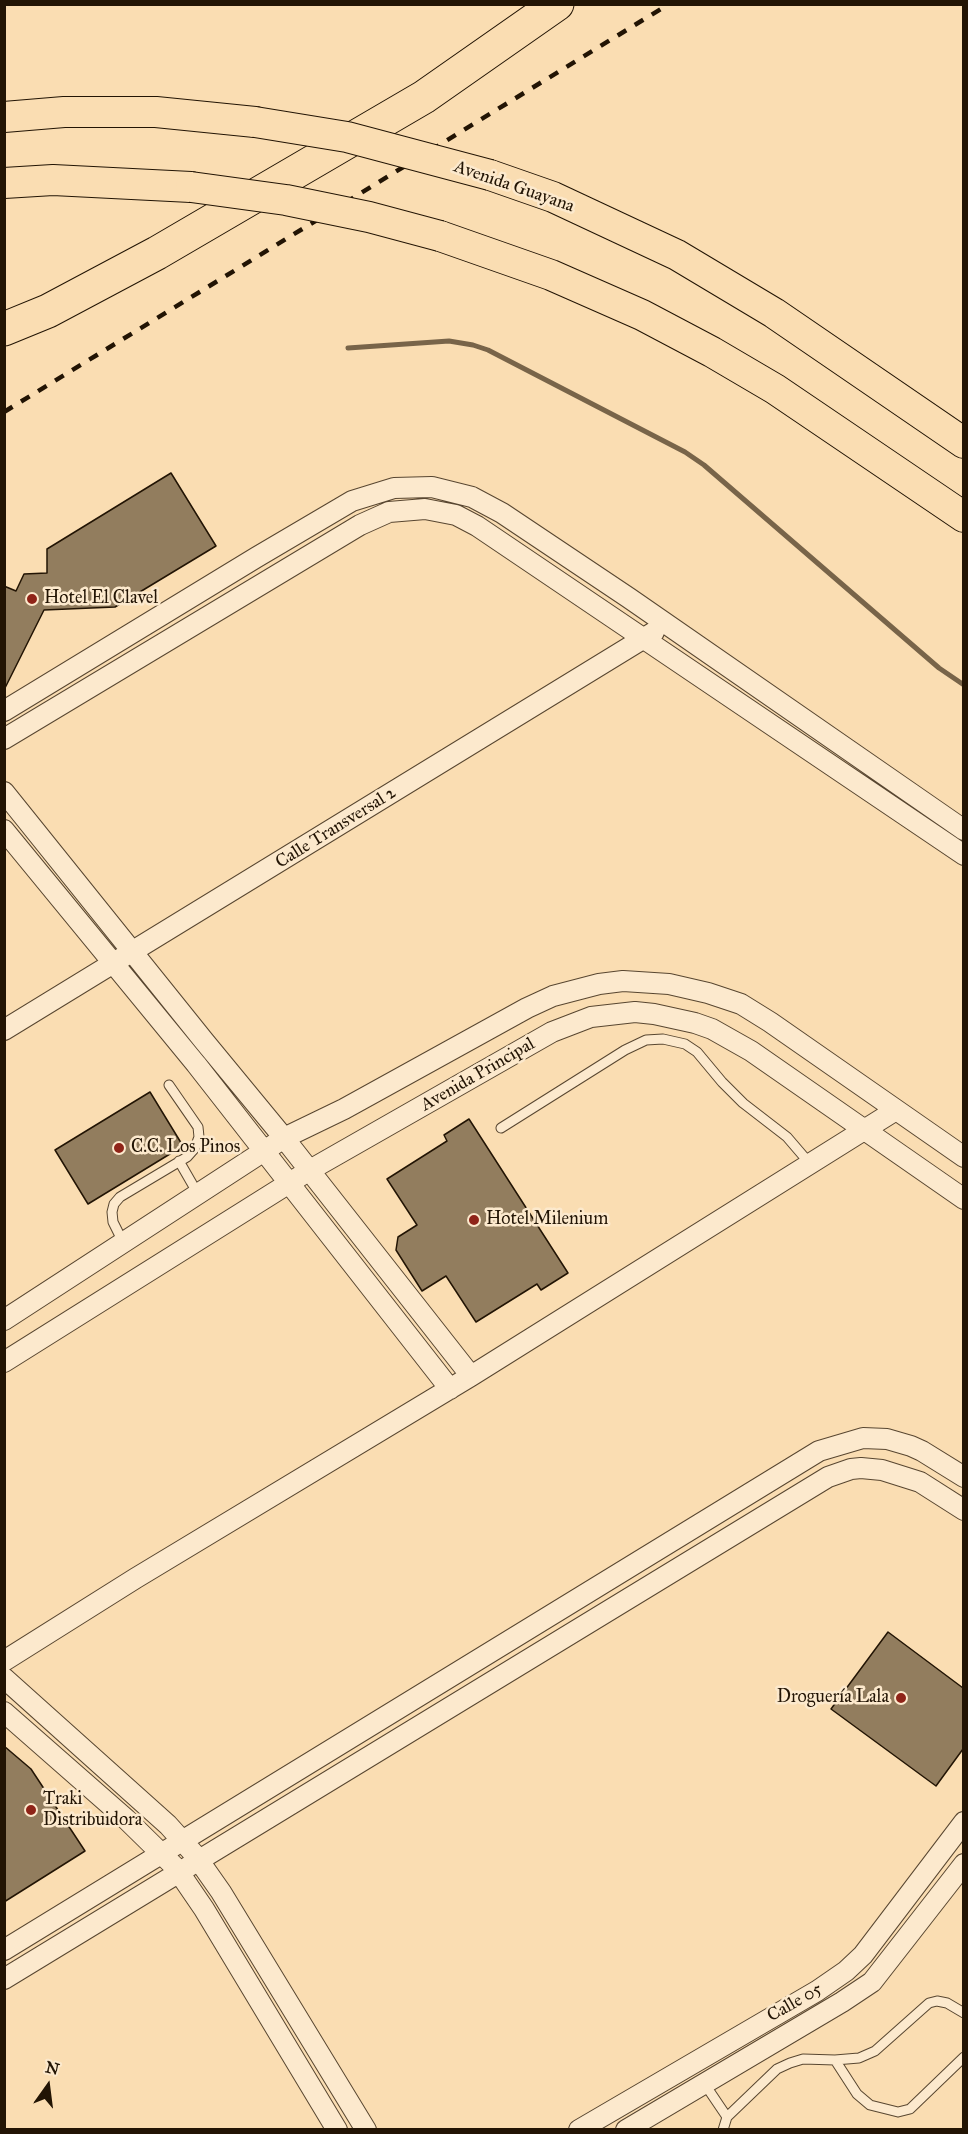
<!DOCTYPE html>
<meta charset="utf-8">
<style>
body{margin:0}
#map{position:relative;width:968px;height:2134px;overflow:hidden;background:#faddb2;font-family:"IM FELL Great Primer",serif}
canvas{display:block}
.frame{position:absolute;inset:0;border:6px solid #221404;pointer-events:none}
.north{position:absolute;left:18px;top:2056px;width:60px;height:60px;-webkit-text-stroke:4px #fce9cd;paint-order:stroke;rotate:14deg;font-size:16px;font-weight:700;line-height:24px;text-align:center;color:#221404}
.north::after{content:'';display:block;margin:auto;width:21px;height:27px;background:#221404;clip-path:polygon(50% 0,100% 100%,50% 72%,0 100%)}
</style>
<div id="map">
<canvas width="968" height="2134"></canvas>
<div class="frame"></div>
<div class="north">N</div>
</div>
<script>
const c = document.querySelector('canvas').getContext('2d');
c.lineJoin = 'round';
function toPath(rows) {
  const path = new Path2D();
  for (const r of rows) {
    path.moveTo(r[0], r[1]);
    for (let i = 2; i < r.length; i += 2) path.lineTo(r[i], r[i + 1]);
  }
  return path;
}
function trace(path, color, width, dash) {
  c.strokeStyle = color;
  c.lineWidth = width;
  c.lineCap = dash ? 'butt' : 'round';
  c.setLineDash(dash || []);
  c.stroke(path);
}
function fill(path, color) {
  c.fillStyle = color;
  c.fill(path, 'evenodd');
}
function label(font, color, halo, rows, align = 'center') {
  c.font = font + ' "IM FELL Great Primer",serif';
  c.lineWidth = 5;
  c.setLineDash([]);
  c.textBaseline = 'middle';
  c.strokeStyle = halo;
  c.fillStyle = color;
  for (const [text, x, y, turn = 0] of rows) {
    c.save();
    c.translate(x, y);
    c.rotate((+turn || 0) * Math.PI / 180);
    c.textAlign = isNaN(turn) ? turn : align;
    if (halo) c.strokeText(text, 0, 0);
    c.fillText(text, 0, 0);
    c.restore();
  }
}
trace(toPath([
 [348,348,449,341,473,345,488,350,685,452,704,465,939,668,964,685]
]), '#786449', 5);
const building = toPath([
 [171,473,216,546,115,607,44,610,4,690,4,586,16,591,24,574,47,573,47,549,171,473],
 [150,1092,183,1146,88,1204,55,1150,150,1092],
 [469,1119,568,1273,541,1290,537,1284,476,1322,446,1276,422,1291,396,1250,398,1237,417,1225,387,1179,447,1141,444,1135,469,1119],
 [888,1632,963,1688,963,1749,936,1786,831,1709,888,1632],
 [4,1746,31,1769,85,1851,4,1902,4,1746]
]);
fill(building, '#927d5e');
trace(building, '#221404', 1.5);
const service = toPath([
 [501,1128,625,1050,646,1040,663,1039,685,1044,697,1052,722,1082,743,1103,787,1137,811,1165],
 [179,1161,198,1194],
 [123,1242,113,1222,112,1212,114,1204,120,1197,187,1157,195,1148,199,1137,198,1127,169,1085],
 [835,2060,857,2094,870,2105,898,2112,910,2109,964,2057],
 [704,2083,727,2117],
 [723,2130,727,2117,777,2069,790,2063,803,2059,835,2060,859,2058,875,2051,929,2003,937,2001,947,2003,964,2013]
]);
const minor = toPath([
 [4,711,257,557,352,501,394,488,432,487,472,497,502,513,629,598,964,830],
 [4,739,360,525,389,512,425,509,456,515,477,526,964,855],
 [4,792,204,1041,284,1138,471,1376],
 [4,830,196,1064,450,1389],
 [4,1030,654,632],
 [4,1320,284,1138,344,1109,527,1008,553,996,599,984,623,981,669,984,708,993,741,1004,770,1022,964,1157],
 [4,1362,310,1170,552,1032,591,1017,635,1012,654,1014,695,1023,712,1029,751,1051,964,1199],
 [4,1661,136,1578,471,1376,896,1110],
 [4,1678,168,1825,195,1855,221,1892,366,2130],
 [4,1712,126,1819,176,1868,204,1909,337,2130],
 [4,1950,819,1451,863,1438,887,1439,911,1446,922,1451,964,1477],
 [4,1979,828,1477,851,1469,861,1468,882,1470,920,1482,964,1510],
 [579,2130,817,1991,846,1971,863,1955,964,1822],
 [626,2130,842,2002,872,1982,964,1864]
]);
const primary = toPath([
 [4,117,64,112,156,112,255,122],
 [490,175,553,197,677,255,774,313,964,443],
 [4,183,53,180,191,187],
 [440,236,551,275,642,315,712,352,775,389,964,517]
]);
const motorway = toPath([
 [4,329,48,311,157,253,424,97,557,4]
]);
trace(service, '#584630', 11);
trace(minor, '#584630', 22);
trace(primary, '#221404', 32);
trace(motorway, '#221404', 35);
trace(service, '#fce9cd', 9);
trace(minor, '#fce9cd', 20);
trace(primary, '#faddb2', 30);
trace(motorway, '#faddb2', 33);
trace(toPath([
 [4,412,669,4]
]), '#221404', 4.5, [10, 10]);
const primaryBridge = toPath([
 [255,122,347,137,490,175],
 [191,187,286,200,369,217,440,236]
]);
trace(primaryBridge, '#221404', 32, []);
trace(primaryBridge, '#faddb2', 30);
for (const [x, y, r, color] of [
 [32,599,6,"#8f2418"],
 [119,1148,6,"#8f2418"],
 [474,1220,6,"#8f2418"],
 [901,1698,6,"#8f2418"],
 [31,1810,6,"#8f2418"]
]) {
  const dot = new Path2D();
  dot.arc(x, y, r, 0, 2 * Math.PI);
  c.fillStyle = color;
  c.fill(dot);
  trace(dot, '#fce9cd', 2);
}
label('18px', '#221404', '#fce9cd', [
 ["Avenida Guayana",514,187,19],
 ["Calle Transversal 2",336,828,-32],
 ["Avenida Principal",478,1075,-30],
 ["Calle 05",795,2003,-30]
]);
label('18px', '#221404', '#fce9cd', [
 ["Hotel El Clavel",44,599],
 ["C.C. Los Pinos",131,1148],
 ["Hotel Milenium",486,1220],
 ["Droguería Lala",889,1698,"right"],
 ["Traki",43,1800],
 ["Distribuidora",43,1821]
], 'left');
</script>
